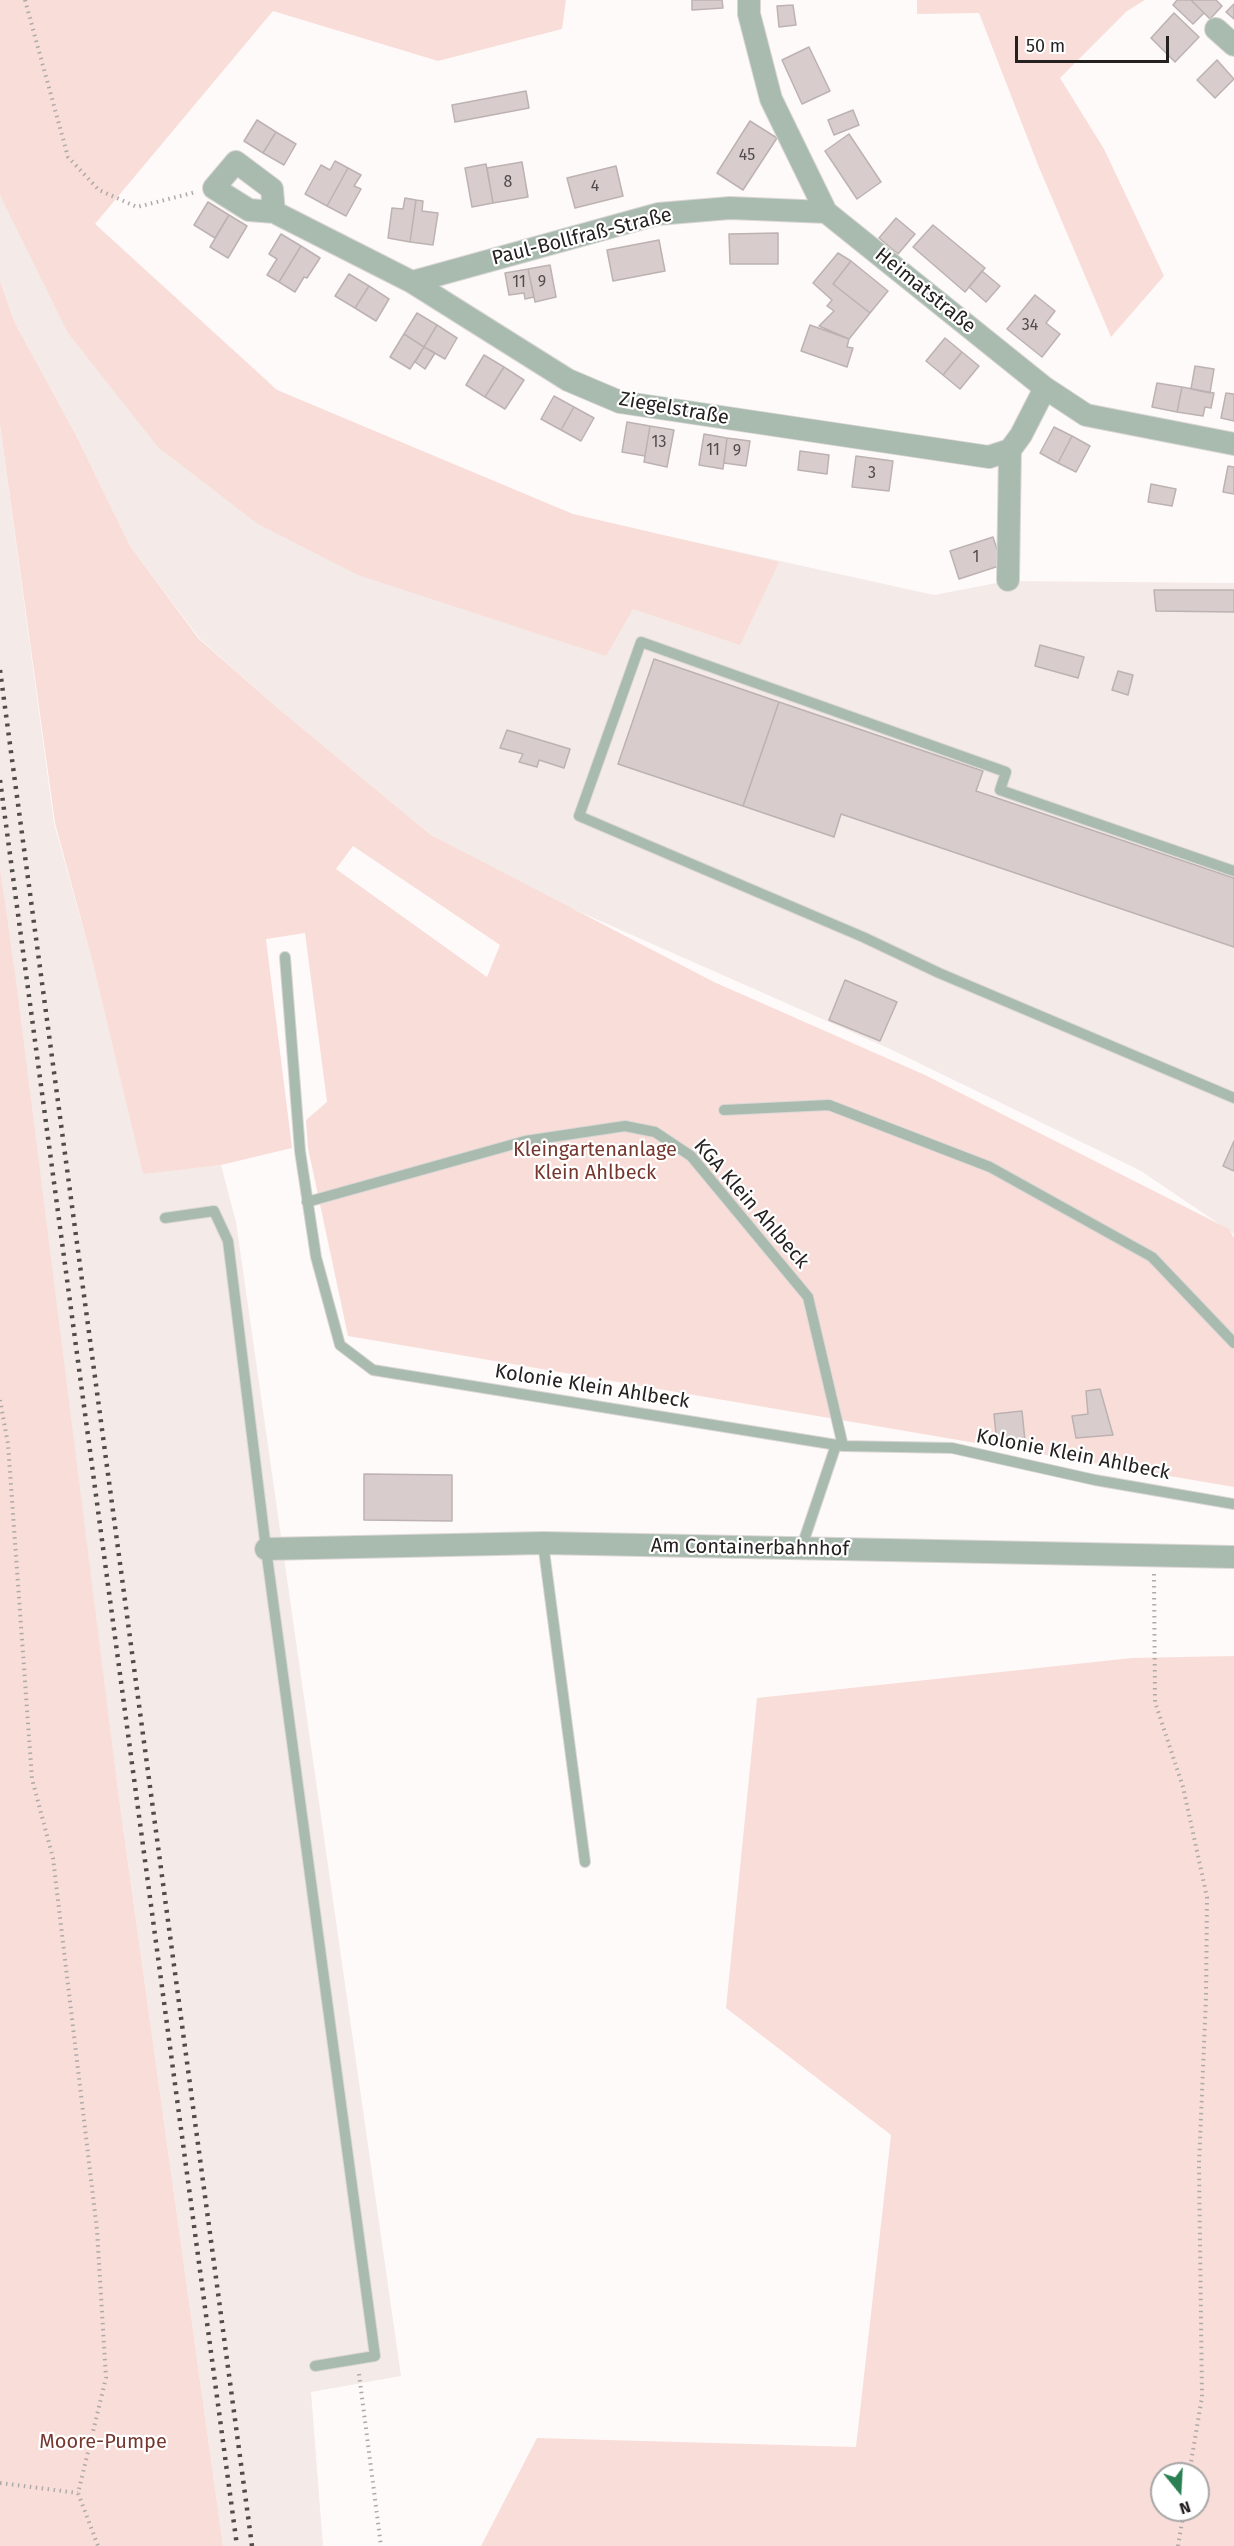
<!DOCTYPE html>
<meta charset="utf-8">
<style>
body{margin:0}
#map{position:relative;width:1234px;height:2546px;overflow:hidden;background:#fffafa;font-family:"Fira Sans",sans-serif}
canvas{display:block}
.north{position:absolute;left:1150px;top:2462px;width:60px;height:60px;box-sizing:border-box;background:#fff;border:2px solid #a8a6a6;border-radius:50%;rotate:162deg;font-size:16px;font-weight:700;line-height:24px;text-align:center;color:#252121}
.north::after{content:'';display:block;margin:auto;width:21px;height:27px;background:#2b8053;clip-path:polygon(50% 0,100% 100%,50% 72%,0 100%)}
.scale{position:absolute;left:1015px;top:36px;width:154px;height:27px;box-sizing:border-box;border:3px solid #252121;border-top:0;padding-left:8px;font-size:18px;line-height:21px;white-space:nowrap;color:#252121;-webkit-text-stroke:4px #fff;paint-order:stroke}
</style>
<div id="map">
<canvas width="1234" height="2546"></canvas>
<div class="north">N</div>
<div class="scale">50 m</div>
</div>
<script>
const c = document.querySelector('canvas').getContext('2d');
c.lineJoin = 'round';
function fill(path, color) {
  c.fillStyle = color;
  c.fill(path, 'evenodd');
}
function toPath(rows) {
  const path = new Path2D();
  for (const r of rows) {
    path.moveTo(r[0], r[1]);
    for (let i = 2; i < r.length; i += 2) path.lineTo(r[i], r[i + 1]);
  }
  return path;
}
function trace(path, color, width, dash) {
  c.strokeStyle = color;
  c.lineWidth = width;
  c.lineCap = dash ? 'butt' : 'round';
  c.setLineDash(dash || []);
  c.stroke(path);
}
function label(font, color, halo, rows, align = 'center') {
  c.font = font + ' "Fira Sans",sans-serif';
  c.lineWidth = 4.5;
  c.setLineDash([]);
  c.textBaseline = 'middle';
  c.strokeStyle = halo;
  c.fillStyle = color;
  for (const [text, x, y, turn = 0] of rows) {
    c.save();
    c.translate(x, y);
    c.rotate((+turn || 0) * Math.PI / 180);
    c.textAlign = isNaN(turn) ? turn : align;
    if (halo) c.strokeText(text, 0, 0);
    c.fillText(text, 0, 0);
    c.restore();
  }
}
fill(toPath([
 [0,190,95,224,277,390,572,515,934,595,1007,581,1234,583,1234,1234,1141,1171,890,1049,555,901,431,835,280,710,200,639,130,546,76,435,15,323,0,281],
 [0,425,54,823,93,964,143,1173,221,1165,236,1222,401,2376,311,2392,323,2546,223,2546,119,1798,0,868]
]), '#f4eae7');
fill(toPath([
 [0,0,566,0,562,29,438,61,273,11,95,224,277,390,573,514,779,562,740,645,633,609,606,656,358,575,258,524,158,447,68,333,0,195],
 [917,0,1145,0,1127,11,1060,78,1104,149,1164,276,1111,337,1038,165,979,13,917,14],
 [0,281,15,323,76,435,130,546,199,639,280,710,431,835,714,982,925,1075,1229,1229,1234,1238,1234,1487,348,1336,308,1148,306,1120,327,1102,305,933,266,939,292,1148,221,1165,143,1174,93,964,55,823,0,425],
 [353,846,500,945,487,977,336,869],
 [0,868,16,981,119,1798,223,2546,0,2546],
 [1234,1656,1234,2546,481,2546,537,2438,856,2447,891,2135,726,2008,757,1698,1132,1658],
 [1162,2474,1198,2474,1198,2510,1162,2510]
]), '#f9ddd8');
const building = toPath([
 [692,0,722,0,723,8,692,10,692,0],
 [1177,0,1191,0,1204,13,1193,24,1173,5,1177,0],
 [1191,0,1216,0,1222,6,1210,19,1191,0],
 [1234,4,1234,19,1226,12,1234,4],
 [793,5,796,25,779,27,777,6,793,5],
 [1174,13,1199,37,1175,62,1151,38,1174,13],
 [809,47,830,91,802,104,782,60,809,47],
 [1217,60,1234,79,1215,98,1197,80,1217,60],
 [526,91,529,108,455,122,452,105,526,91],
 [853,110,859,125,834,135,828,120,853,110],
 [257,120,276,132,263,153,244,141,257,120],
 [750,121,777,138,743,190,717,173,750,121],
 [276,132,296,144,284,165,263,153,276,132],
 [849,134,881,182,857,199,825,151,849,134],
 [335,161,348,168,327,206,305,194,321,165,330,170,335,161],
 [522,162,528,197,493,203,487,168,522,162],
 [486,164,493,203,472,207,465,168,486,164],
 [616,166,623,196,575,208,567,178,616,166],
 [348,168,361,175,354,186,361,189,346,216,327,206,348,168],
 [405,198,416,200,410,242,388,238,392,208,403,209,405,198],
 [416,200,423,201,422,211,438,213,433,245,410,242,416,200],
 [208,202,229,215,215,238,194,225,208,202],
 [229,215,247,226,228,258,210,247,229,215],
 [896,218,915,234,898,254,879,238,896,218],
 [933,225,985,268,965,292,913,247,933,225],
 [778,233,778,264,730,264,729,234,778,233],
 [281,234,301,246,279,282,267,275,277,259,269,254,281,234],
 [659,240,665,271,613,281,607,250,659,240],
 [301,246,320,258,307,278,304,277,295,292,279,282,301,246],
 [838,253,851,261,833,284,870,313,849,339,819,326,834,311,827,306,832,300,813,283,838,253],
 [851,261,888,291,870,313,833,284,851,261],
 [550,265,556,297,535,302,528,269,550,265],
 [528,269,534,297,525,299,524,293,509,295,505,273,528,269],
 [982,271,1000,286,986,302,969,287,982,271],
 [349,274,369,286,355,308,335,296,349,274],
 [369,286,389,299,376,321,355,308,369,286],
 [1035,295,1055,311,1046,323,1060,334,1042,357,1007,329,1035,295],
 [417,313,437,325,424,347,404,334,417,313],
 [437,325,457,338,445,359,424,347,437,325],
 [810,325,849,339,847,347,853,348,847,367,801,351,810,325],
 [404,334,424,347,410,369,390,357,404,334],
 [945,338,962,352,943,375,926,361,945,338],
 [424,347,435,353,425,369,415,362,424,347],
 [962,352,979,366,960,389,943,375,962,352],
 [484,355,504,367,485,397,466,385,484,355],
 [1195,366,1214,369,1210,393,1191,389,1195,366],
 [504,367,524,380,505,409,485,397,504,367],
 [1157,383,1182,387,1177,412,1152,407,1157,383],
 [1182,387,1214,393,1211,408,1205,407,1203,416,1177,412,1182,387],
 [1226,393,1234,394,1234,421,1221,418,1226,393],
 [554,396,574,407,561,430,541,419,554,396],
 [574,407,594,418,581,441,561,430,574,407],
 [627,422,650,426,645,456,622,452,627,422],
 [650,426,674,430,667,467,644,462,650,426],
 [1054,427,1072,436,1058,463,1040,453,1054,427],
 [704,434,727,438,723,469,699,465,704,434],
 [1072,436,1090,446,1076,472,1058,463,1072,436],
 [727,438,750,441,746,466,724,463,727,438],
 [800,451,829,455,827,474,798,470,800,451],
 [856,456,893,461,889,491,852,487,856,456],
 [1228,466,1234,467,1234,494,1223,492,1228,466],
 [1151,484,1176,489,1172,506,1148,502,1151,484],
 [993,537,1002,565,959,579,950,551,993,537],
 [1154,590,1234,590,1234,612,1156,611,1154,590],
 [1040,645,1084,657,1078,678,1035,666,1040,645],
 [654,659,779,702,743,806,618,764,654,659],
 [1118,671,1133,675,1128,695,1112,690,1118,671],
 [779,702,983,771,976,791,1234,878,1234,947,841,814,834,837,743,806,779,702],
 [507,730,570,749,564,768,539,760,537,767,519,762,523,754,500,748,507,730],
 [845,980,897,1002,880,1041,829,1020,845,980],
 [1234,1141,1234,1171,1223,1166,1234,1141],
 [1100,1389,1113,1435,1076,1438,1072,1416,1088,1414,1086,1391,1100,1389],
 [1022,1411,1025,1441,997,1444,994,1414,1022,1411],
 [364,1474,452,1475,452,1521,364,1520,364,1474]
]);
fill(building, '#d8cdcc');
trace(building, '#bcb2b1', 1.5);
const service = toPath([
 [1234,871,1000,790,1006,772,641,642,579,816,863,937,939,973,1234,1098],
 [285,957,300,1151,316,1257,340,1345,373,1370,843,1446,952,1448,1095,1480,1234,1504],
 [724,1110,829,1105,990,1167,1152,1257,1234,1343],
 [307,1202,525,1141,625,1126,655,1132,691,1156,808,1297,843,1446],
 [165,1218,214,1211,228,1241,266,1549,375,2356,315,2366],
 [543,1543,585,1862],
 [801,1549,836,1445]
]);
const minor = toPath([
 [749,0,749,14,771,99,826,212,1045,388,1086,415,1234,444],
 [1216,29,1234,45],
 [274,212,249,210,214,188,236,162,272,189,274,212,412,282,568,380,620,402,989,457,1010,450,1021,435,1045,388],
 [412,282,658,214,730,208,826,212],
 [1008,580,1010,450],
 [266,1549,543,1543,1234,1557]
]);
trace(service, '#dcd7d7', 12);
trace(minor, '#dcd7d7', 24);
trace(toPath([
 [25,0,68,157,99,190,137,207,196,192],
 [0,1400,8,1444,32,1779,53,1858,97,2230,106,2378,78,2493,98,2546],
 [1154,1574,1155,1702,1183,1787,1207,1897,1206,1997,1199,2165,1202,2397,1189,2474],
 [359,2374,381,2546],
 [0,2483,78,2493],
 [1178,2546,1184,2510]
]), '#aeaaaa', 4, [1.5, 4.5]);
trace(service, '#a9bbaf', 10);
trace(minor, '#a9bbaf', 22);
trace(toPath([
 [0,670,252,2546],
 [0,780,237,2546]
]), '#514c4c', 4.5, [3, 6]);
label('16px', '#524c4c', null, [
 ["45",747,156],
 ["8",508,183],
 ["4",595,187],
 ["11",519,283],
 ["9",542,283],
 ["34",1030,326],
 ["13",659,443],
 ["11",713,451],
 ["9",737,452],
 ["3",872,474],
 ["1",976,558]
]);
label('20px', '#252121', '#fff', [
 ["Paul-Bollfraß-Straße",582,237,-14],
 ["Heimatstraße",925,291,39],
 ["Ziegelstraße",674,409,10],
 ["KGA Klein Ahlbeck",751,1204,49],
 ["Kolonie Klein Ahlbeck",592,1387,9],
 ["Kolonie Klein Ahlbeck",1073,1455,11],
 ["Am Containerbahnhof",750,1548,1]
]);
label('20px', '#75372e', '#fff', [
 ["Kleingartenanlage",595,1150],
 ["Klein Ahlbeck",595,1173],
 ["Moore-Pumpe",103,2442]
]);
</script>
